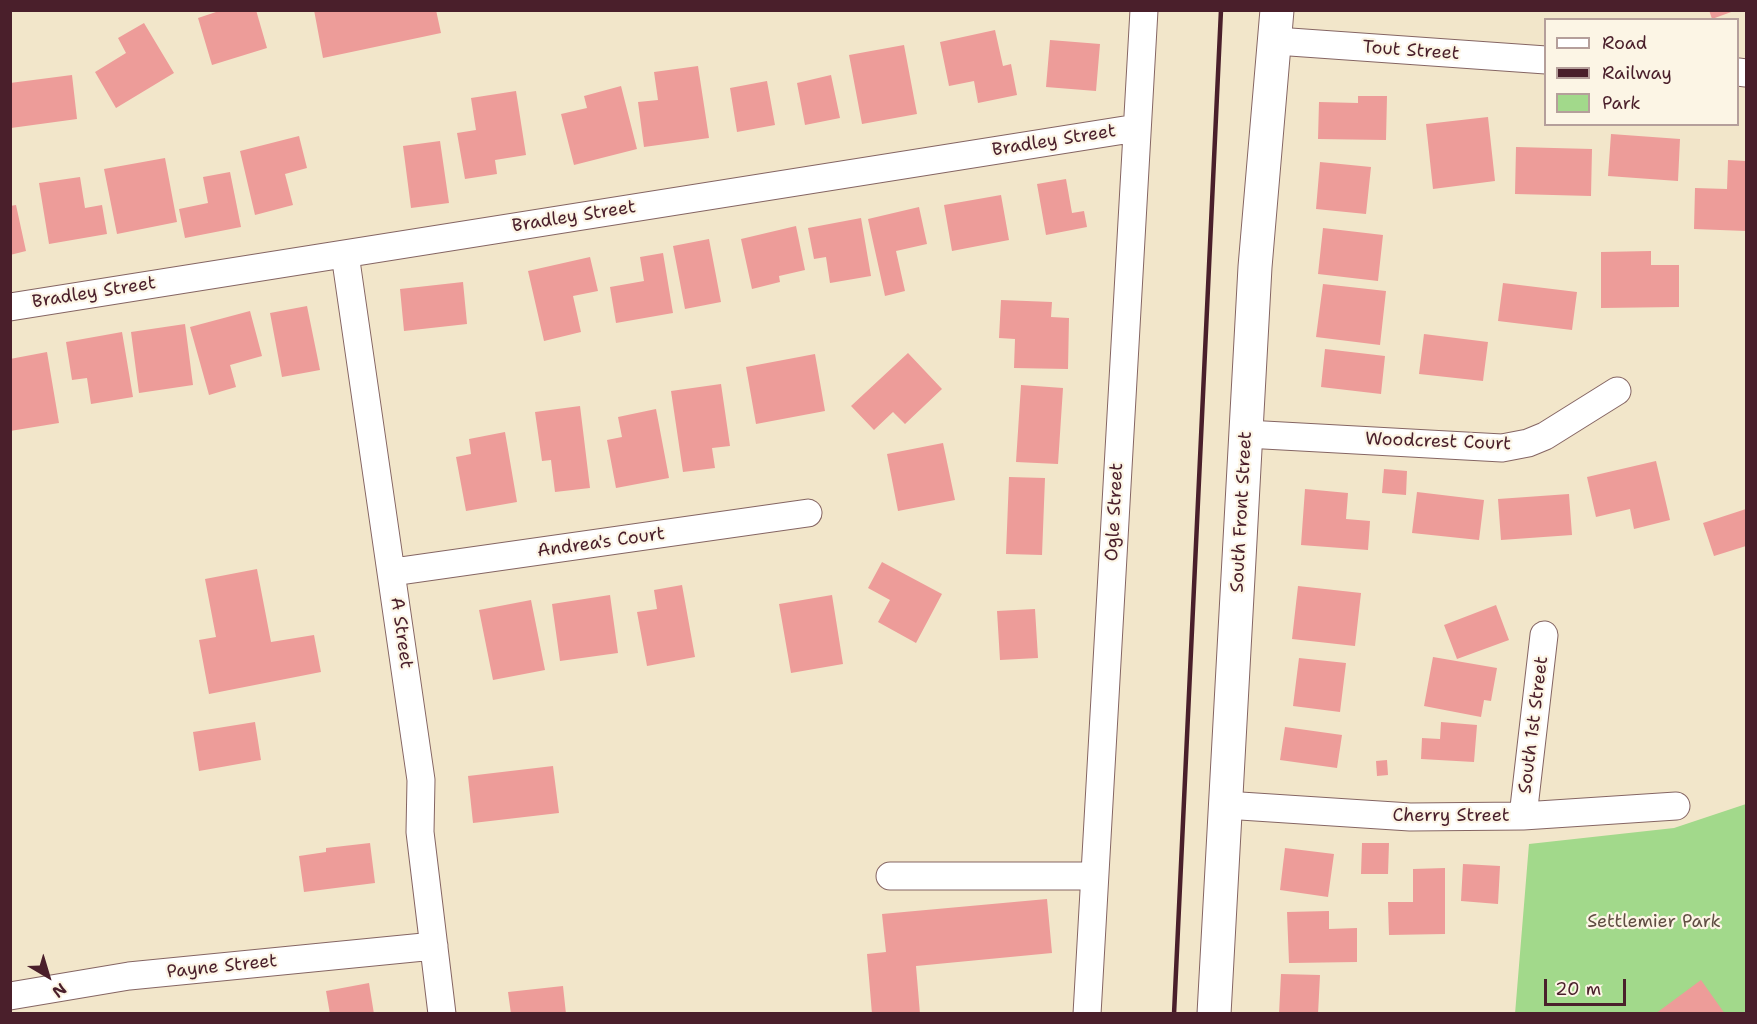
<!DOCTYPE html>
<style>
body{margin:0}
#map{position:relative;width:1757px;height:1024px;overflow:hidden;background:#f2e6ca;font-family:"Shantell Sans",sans-serif}
canvas{display:block}
.frame{position:absolute;inset:0;border:12px solid #4a1f2b;pointer-events:none}
.legend{position:absolute;left:1544px;top:18px;width:195px;height:108px;box-sizing:border-box;background:#fcf5e5;border:2px solid #b59f9b;margin:0;padding:8px 10px;list-style:none;font-size:18px;color:#4a1f2b}
.legend li{display:flex;align-items:center;gap:12px;height:30px}
.legend b{width:30px;border:2px solid #b59f9b}
.north{position:absolute;left:18px;top:946px;width:60px;height:60px;-webkit-text-stroke:4px #fcf5e5;paint-order:stroke;rotate:142deg;font-size:16px;font-weight:700;line-height:24px;text-align:center;color:#4a1f2b}
.north::after{content:'';display:block;margin:auto;width:21px;height:27px;background:#4a1f2b;clip-path:polygon(50% 0,100% 100%,50% 72%,0 100%)}
.scale{position:absolute;left:1544px;top:979px;width:82px;height:27px;box-sizing:border-box;border:3px solid #4a1f2b;border-top:0;padding-left:8px;font-size:18px;line-height:21px;white-space:nowrap;color:#4a1f2b;-webkit-text-stroke:4px #fcf5e5;paint-order:stroke}
</style>
<div id="map">
<canvas width="1757" height="1024"></canvas>
<div class="frame"></div>
<ul class="legend">
<li><b style="height:8px;background:#fff"></b>Road</li>
<li><b style="height:8px;background:#4a1f2b"></b>Railway</li>
<li><b style="height:16px;background:#a2d98b"></b>Park</li>
</ul>
<div class="north">N</div>
<div class="scale">20 m</div>
</div>
<script>
const c = document.querySelector('canvas').getContext('2d');
c.lineJoin = 'round';
function fill(path, color) {
  c.fillStyle = color;
  c.fill(path, 'evenodd');
}
function toPath(rows) {
  const path = new Path2D();
  for (const r of rows) {
    path.moveTo(r[0], r[1]);
    for (let i = 2; i < r.length; i += 2) path.lineTo(r[i], r[i + 1]);
  }
  return path;
}
function trace(path, color, width, dash) {
  c.strokeStyle = color;
  c.lineWidth = width;
  c.lineCap = dash ? 'butt' : 'round';
  c.setLineDash(dash || []);
  c.stroke(path);
}
function label(font, color, halo, rows, align = 'center') {
  c.font = font + ' "Shantell Sans",sans-serif';
  c.lineWidth = 4.5;
  c.setLineDash([]);
  c.textBaseline = 'middle';
  c.strokeStyle = halo;
  c.fillStyle = color;
  for (const [text, x, y, turn = 0] of rows) {
    c.save();
    c.translate(x, y);
    c.rotate((+turn || 0) * Math.PI / 180);
    c.textAlign = isNaN(turn) ? turn : align;
    if (halo) c.strokeText(text, 0, 0);
    c.fillText(text, 0, 0);
    c.restore();
  }
}
fill(toPath([
 [1746,804,1746,1013,1515,1014,1529,844,1674,828]
]), '#a2d98b');
fill(toPath([
 [222,10,256,10,267,48,212,65,198,18],
 [314,10,436,10,441,33,323,58],
 [1709,10,1734,10,1734,11,1712,19],
 [144,23,174,73,116,108,95,72,126,53,118,38],
 [995,30,1003,66,1011,64,1017,95,978,103,974,81,949,86,940,42],
 [1050,40,1100,44,1096,91,1046,87],
 [904,45,917,114,862,124,849,55],
 [698,66,709,138,644,147,638,102,658,100,654,72],
 [72,75,77,119,11,128,10,83],
 [831,75,840,118,805,125,797,83],
 [767,81,775,125,737,132,730,88],
 [621,86,637,149,574,165,561,114,587,108,584,96],
 [516,91,526,155,495,160,497,174,465,179,457,133,476,130,471,98],
 [1358,96,1387,96,1386,140,1318,139,1319,102,1358,103],
 [1488,117,1495,181,1433,189,1426,124],
 [1611,134,1680,139,1678,181,1608,176],
 [299,136,307,168,285,174,293,205,255,215,240,151],
 [440,141,449,203,411,208,403,146],
 [1516,147,1592,149,1591,196,1515,194],
 [165,158,177,222,117,234,104,169],
 [1728,160,1746,161,1746,231,1694,229,1695,188,1727,189],
 [1320,162,1371,167,1366,214,1316,209],
 [230,172,241,227,185,238,179,209,208,203,203,177],
 [80,177,85,208,102,205,107,234,49,244,39,183],
 [1066,179,1072,213,1084,211,1087,227,1046,235,1037,184],
 [1001,195,1009,240,952,251,944,205],
 [16,205,26,251,10,255,10,206],
 [919,207,927,244,896,251,905,291,885,296,868,219],
 [861,218,871,276,830,283,826,257,814,259,808,228],
 [796,226,805,270,779,276,780,282,752,289,741,239],
 [1323,228,1383,235,1378,281,1318,274],
 [709,239,721,302,685,309,673,246],
 [1651,251,1651,265,1679,265,1679,307,1601,308,1601,252],
 [663,253,673,313,616,323,610,287,644,281,640,257],
 [590,257,598,291,573,296,581,332,544,341,528,271],
 [463,282,467,324,404,331,400,289],
 [1503,283,1577,292,1572,330,1498,321],
 [1323,284,1386,291,1380,345,1316,337],
 [1001,300,1052,302,1051,317,1069,318,1068,369,1014,368,1015,339,999,338],
 [307,306,320,370,282,377,270,313],
 [250,311,262,356,230,365,236,387,209,395,190,327],
 [185,324,193,385,139,393,131,332],
 [122,332,133,397,91,404,87,378,72,380,66,342],
 [1424,334,1488,342,1483,381,1419,374],
 [1325,349,1385,356,1381,394,1321,387],
 [47,352,59,423,10,431,10,359],
 [908,353,942,389,905,424,893,412,874,430,851,406],
 [815,354,825,411,756,424,746,367],
 [721,384,730,446,712,448,715,468,683,472,671,391],
 [1021,385,1063,388,1058,464,1016,462],
 [580,406,590,488,555,492,551,460,542,461,535,412],
 [656,409,669,478,616,488,607,440,622,437,618,417],
 [505,432,517,502,466,511,456,457,471,454,469,439],
 [943,443,955,500,898,511,887,454],
 [1656,461,1670,520,1634,529,1630,509,1596,517,1587,477],
 [1384,469,1407,471,1406,495,1382,493],
 [1009,477,1045,478,1042,555,1006,554],
 [1305,489,1348,493,1346,519,1370,521,1368,550,1301,545],
 [1417,492,1484,500,1479,540,1412,533],
 [1569,494,1572,535,1501,540,1498,499],
 [1746,509,1746,546,1714,556,1703,523],
 [882,562,942,594,916,643,878,622,890,600,868,588],
 [257,569,271,642,314,635,321,672,209,694,199,640,216,637,205,579],
 [682,585,695,657,647,666,637,612,657,609,654,590],
 [1298,586,1361,593,1355,646,1292,639],
 [610,595,618,653,560,661,552,604],
 [832,595,843,664,791,673,779,604],
 [531,600,545,670,493,680,479,610],
 [1496,605,1509,640,1457,659,1444,625],
 [1035,609,1038,658,1000,660,997,611],
 [1433,657,1497,668,1491,701,1484,700,1481,717,1424,706],
 [1299,658,1346,663,1340,712,1293,706],
 [255,722,261,760,199,771,193,732],
 [1441,722,1477,725,1474,762,1421,759,1422,738,1440,739],
 [1285,727,1342,735,1337,768,1280,760],
 [1387,760,1388,775,1377,776,1376,761],
 [553,766,559,813,473,823,468,776],
 [370,843,375,883,304,892,299,856,326,852,326,848],
 [1362,843,1389,843,1388,874,1361,874],
 [1285,848,1334,854,1328,897,1280,890],
 [1463,864,1500,866,1498,904,1461,901],
 [1445,868,1445,934,1389,935,1388,902,1413,902,1413,869],
 [1047,899,1052,953,916,966,920,1014,872,1014,867,954,886,952,882,914],
 [1329,911,1329,929,1357,928,1357,962,1289,963,1287,912],
 [1281,974,1320,975,1318,1014,1279,1014],
 [1701,980,1725,1014,1655,1014],
 [369,983,374,1014,330,1014,326,991],
 [563,986,566,1014,511,1014,508,992]
]), '#ed9c99');
const minor = toPath([
 [1276,41,1546,60],
 [1738,72,1746,73],
 [345,254,421,780,420,832,442,1014],
 [10,307,1137,128],
 [1246,434,1502,448,1528,443,1545,436,1617,391],
 [393,572,808,513],
 [1225,805,1410,817,1523,816,1676,806],
 [1523,816,1544,635],
 [890,876,1094,876],
 [10,996,129,976,434,946],
 [1087,1014,1144,10]
]);
const major = toPath([
 [1214,1014,1255,267,1277,10]
]);
trace(minor, '#856563', 29);
trace(major, '#856563', 35);
trace(minor, '#fff', 27);
trace(major, '#fff', 33);
trace(toPath([
 [1174,1014,1221,10]
]), '#4a1f2b', 4.5);
label('18px', '#4a1f2b', '#fcf5e5', [
 ["Tout Street",1411,51,4],
 ["Bradley Street",1054,141,-9],
 ["Bradley Street",574,217,-9],
 ["Bradley Street",94,293,-9],
 ["Woodcrest Court",1438,442,2],
 ["Ogle Street",1115,512,-87],
 ["South Front Street",1242,512,-87],
 ["Andrea's Court",601,543,-8],
 ["A Street",401,633,82],
 ["South 1st Street",1534,725,-83],
 ["Cherry Street",1451,816],
 ["Payne Street",222,967,-6]
]);
label('18px', '#604e43', '#fcf5e5', [
 ["Settlemier Park",1654,922]
]);
</script>
